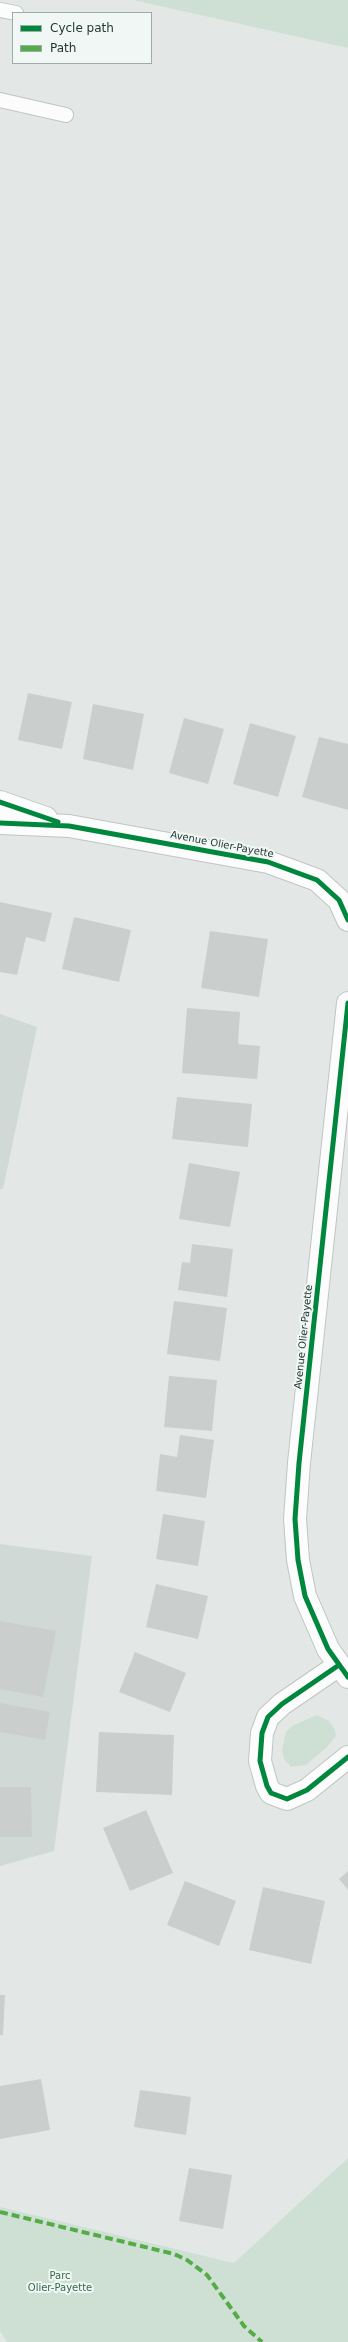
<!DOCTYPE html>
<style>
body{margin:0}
#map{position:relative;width:348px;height:2342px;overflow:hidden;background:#e3e8e6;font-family:"DejaVu Sans",sans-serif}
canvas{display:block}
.legend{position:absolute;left:12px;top:12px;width:140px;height:52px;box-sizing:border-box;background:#f1f7f4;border:1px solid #9faba8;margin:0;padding:5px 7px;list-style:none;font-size:12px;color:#233835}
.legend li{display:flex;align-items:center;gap:8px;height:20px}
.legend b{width:20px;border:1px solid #9faba8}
</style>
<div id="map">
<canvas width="348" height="2342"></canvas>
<ul class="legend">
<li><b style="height:5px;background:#00873e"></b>Cycle path</li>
<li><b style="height:5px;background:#53ac45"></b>Path</li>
</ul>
</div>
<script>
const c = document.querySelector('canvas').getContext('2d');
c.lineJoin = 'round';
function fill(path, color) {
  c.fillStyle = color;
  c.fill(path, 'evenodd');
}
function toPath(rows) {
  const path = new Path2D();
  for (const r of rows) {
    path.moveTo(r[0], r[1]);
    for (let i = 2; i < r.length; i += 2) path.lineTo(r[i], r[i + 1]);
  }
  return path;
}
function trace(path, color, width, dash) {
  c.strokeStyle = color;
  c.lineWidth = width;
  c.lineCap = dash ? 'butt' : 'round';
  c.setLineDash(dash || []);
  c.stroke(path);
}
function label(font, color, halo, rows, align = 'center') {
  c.font = font + ' "DejaVu Sans",sans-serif';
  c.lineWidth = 4;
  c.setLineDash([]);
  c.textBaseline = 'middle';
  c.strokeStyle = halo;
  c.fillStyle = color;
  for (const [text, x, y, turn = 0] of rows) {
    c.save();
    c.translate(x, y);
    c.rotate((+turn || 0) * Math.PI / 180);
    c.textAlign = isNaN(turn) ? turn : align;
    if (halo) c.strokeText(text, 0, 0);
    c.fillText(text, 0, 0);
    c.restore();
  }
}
fill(toPath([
 [0,1014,37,1027,3,1189,0,1189],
 [0,1544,92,1556,54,1851,0,1866]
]), '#d1d9d6');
fill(toPath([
 [133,0,348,0,348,48],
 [317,1715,329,1721,335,1730,336,1736,326,1748,306,1765,291,1767,284,1759,282,1750,286,1732,292,1726],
 [348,2158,348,2342,7,2342,0,2331,0,2207,234,2263]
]), '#cee0d4');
fill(toPath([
 [28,693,72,702,62,749,18,740],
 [93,704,144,714,133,770,83,759],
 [184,718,224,729,208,784,169,773],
 [250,723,296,736,278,797,233,784],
 [319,737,348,744,348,810,302,797],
 [0,902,52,913,45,942,26,937,17,975,0,972],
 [74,917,131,930,119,982,62,969],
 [210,931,268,939,259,997,201,988],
 [187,1008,240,1012,238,1044,260,1046,257,1079,182,1073],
 [177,1097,252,1104,248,1147,172,1139],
 [189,1163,240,1172,230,1227,179,1219],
 [192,1244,233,1249,227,1297,178,1290,182,1262,190,1263],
 [174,1301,227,1308,220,1361,167,1354],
 [169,1376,217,1380,212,1431,164,1427],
 [180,1435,214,1440,206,1498,156,1491,160,1454,177,1457],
 [163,1514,205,1521,198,1566,156,1559],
 [156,1584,208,1596,198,1639,146,1627],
 [0,1621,56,1631,43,1697,0,1689],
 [135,1652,186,1673,170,1712,119,1692],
 [0,1703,50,1712,45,1740,0,1732],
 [99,1732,174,1735,172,1795,96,1792],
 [0,1787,31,1787,32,1837,0,1837],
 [146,1810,173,1873,130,1891,103,1828],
 [348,1871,348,1890,339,1879],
 [185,1881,236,1901,219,1946,167,1925],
 [263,1887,325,1901,311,1964,249,1950],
 [0,1995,5,1995,3,2035,0,2035],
 [41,2079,50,2130,0,2139,0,2086],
 [140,2090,191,2097,186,2135,134,2127],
 [189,2168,232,2175,223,2229,179,2221]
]), '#cacfcd');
const service = toPath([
 [0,10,16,13],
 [0,100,66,115]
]);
const minor = toPath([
 [0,802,46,818],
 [0,823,69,826,268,862,317,880,339,900,348,920],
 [348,1003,299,1463,295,1519,298,1560,305,1596,328,1649,348,1677],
 [339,1665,282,1704,268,1717,262,1733,260,1761,267,1786,271,1793,287,1799,307,1790,348,1757]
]);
trace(service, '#c0c5c3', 16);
trace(minor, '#c0c5c3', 24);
trace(service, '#fbfcfb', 14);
trace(minor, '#fbfcfb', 22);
trace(toPath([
 [0,2212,174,2254,187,2260,207,2275,244,2326,262,2342]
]), '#53ac45', 4, [8, 4]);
trace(toPath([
 [0,802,58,822],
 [0,823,69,826,268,862,317,880,339,900,348,920],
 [348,1003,299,1463,295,1519,298,1560,305,1596,328,1649,348,1677],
 [339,1665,282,1704,268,1717,262,1733,260,1761,267,1786,271,1793,287,1799,307,1790,348,1757]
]), '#00873e', 5);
label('10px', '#233835', '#f1f7f4', [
 ["Avenue Olier-Payette",222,845,11],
 ["Avenue Olier-Payette",304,1337,-84]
]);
label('10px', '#326b4d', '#f1f7f4', [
 ["Parc",60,2276],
 ["Olier-Payette",60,2288]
]);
</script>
